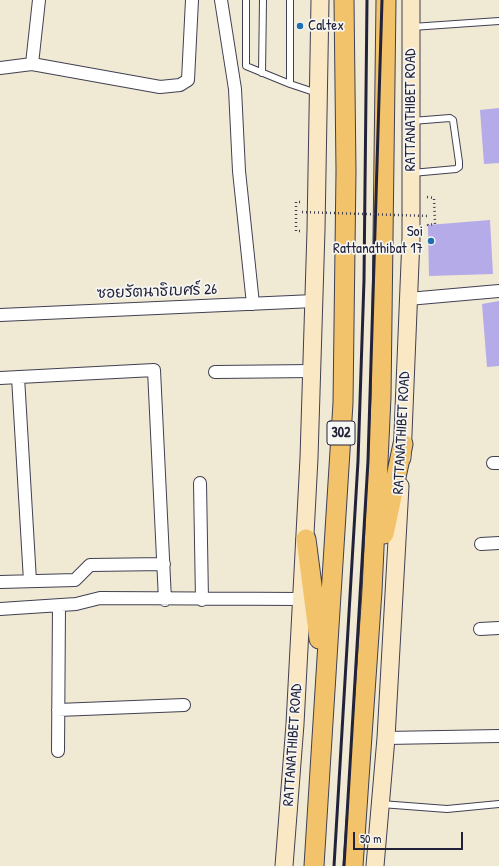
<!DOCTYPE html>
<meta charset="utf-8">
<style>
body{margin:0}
#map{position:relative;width:499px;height:866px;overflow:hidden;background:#f0e9d4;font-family:"Patrick Hand",sans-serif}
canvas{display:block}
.scale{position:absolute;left:353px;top:832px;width:110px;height:18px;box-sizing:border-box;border:2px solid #22223b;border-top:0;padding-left:5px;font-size:12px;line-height:14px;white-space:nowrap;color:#22223b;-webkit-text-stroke:3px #f6f6f2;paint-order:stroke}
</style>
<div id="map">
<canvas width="499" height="866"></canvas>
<div class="scale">50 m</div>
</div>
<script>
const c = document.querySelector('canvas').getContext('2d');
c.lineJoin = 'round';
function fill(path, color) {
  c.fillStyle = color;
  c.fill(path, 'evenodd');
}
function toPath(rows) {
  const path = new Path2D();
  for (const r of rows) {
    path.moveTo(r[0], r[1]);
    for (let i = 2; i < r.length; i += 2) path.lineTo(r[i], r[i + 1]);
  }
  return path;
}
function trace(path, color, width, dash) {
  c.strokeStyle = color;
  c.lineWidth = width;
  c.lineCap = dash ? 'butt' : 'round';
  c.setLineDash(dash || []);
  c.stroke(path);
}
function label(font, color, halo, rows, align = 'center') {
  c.font = font + ' "Patrick Hand","Playpen Sans Thai",sans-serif';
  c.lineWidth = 3.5;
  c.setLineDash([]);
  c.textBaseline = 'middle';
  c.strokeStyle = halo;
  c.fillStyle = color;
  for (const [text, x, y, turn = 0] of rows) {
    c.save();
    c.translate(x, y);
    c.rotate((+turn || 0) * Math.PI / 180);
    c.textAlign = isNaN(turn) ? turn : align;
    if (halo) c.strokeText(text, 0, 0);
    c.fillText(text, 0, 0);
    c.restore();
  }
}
fill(toPath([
 [499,108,499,163,484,164,480,110],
 [490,220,493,274,429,276,428,225],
 [499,301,499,366,487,367,482,304]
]), '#b4abe8');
const service = toPath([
 [246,0,246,66,290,84,317,93],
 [290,0,290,84],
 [412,27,499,21],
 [262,73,263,0],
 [412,121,450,118,453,120,459,162,459,167,456,169,412,173],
 [381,804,447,809,499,804]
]);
const minor = toPath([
 [221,0,235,89,239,171,253,304],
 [32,64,39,0],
 [0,68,32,64,160,87,180,85,188,80,192,0],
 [408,299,499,291],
 [0,315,314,301],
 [215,372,313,371],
 [18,377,30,581],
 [0,378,154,370,165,600],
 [493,463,499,463],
 [200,483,202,600],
 [481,544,499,543],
 [0,582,75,580,90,565,164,564],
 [0,609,76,604,100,598,303,599],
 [480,629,499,628],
 [58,710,184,705],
 [386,738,499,736],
 [58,751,59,606]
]);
const secondary = toPath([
 [402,458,411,238,411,0],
 [284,866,295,724,309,458,316,230,320,0],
 [375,866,386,738,400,486]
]);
const primary = toPath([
 [384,534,403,444],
 [306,539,319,639],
 [314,866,343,403,346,171,344,0],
 [353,866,372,591,381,397,386,0]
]);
trace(service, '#414052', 8);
trace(minor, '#414052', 14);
trace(secondary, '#414052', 19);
trace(primary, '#414052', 21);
trace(toPath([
 [427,197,434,198,435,224,428,225,427,223],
 [300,231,296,231,296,202,302,202]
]), '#414052', 2.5, [1, 3]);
trace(service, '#fff', 6);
trace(minor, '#fff', 12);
trace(secondary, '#fae7c3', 17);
trace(primary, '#f2c36a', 19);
trace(toPath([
 [334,866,358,461,364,280,367,0],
 [344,866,368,461,382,0]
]), '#22223b', 3);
trace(toPath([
 [302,212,427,216]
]), '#414052', 2.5, [1, 3]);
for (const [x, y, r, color] of [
 [300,26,4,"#1f6fb2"],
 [431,241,4,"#1f6fb2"]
]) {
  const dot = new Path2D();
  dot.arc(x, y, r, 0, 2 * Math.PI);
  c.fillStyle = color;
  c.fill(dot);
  trace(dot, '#f6f6f2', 1.5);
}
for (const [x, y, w] of [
 [341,433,28]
]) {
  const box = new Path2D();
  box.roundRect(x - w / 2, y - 12, w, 24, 3);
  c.fillStyle = '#f6f6f2';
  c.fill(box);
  trace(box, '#22223b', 1);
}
label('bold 14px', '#22223b', null, [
 ["302",341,433]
]);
label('15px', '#22223b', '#f6f6f2', [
 ["Caltex",308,26],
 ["Soi",423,232,"right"],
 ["Rattanathibat 17",423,249,"right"]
], 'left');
label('15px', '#22223b', '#f6f6f2', [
 ["RATTANATHIBET ROAD",411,110,-90],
 ["ซอยรัตนาธิเบศร์ 26",157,292,-2],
 ["RATTANATHIBET ROAD",402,433,-87],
 ["RATTANATHIBET ROAD",293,745,-86]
]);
</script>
